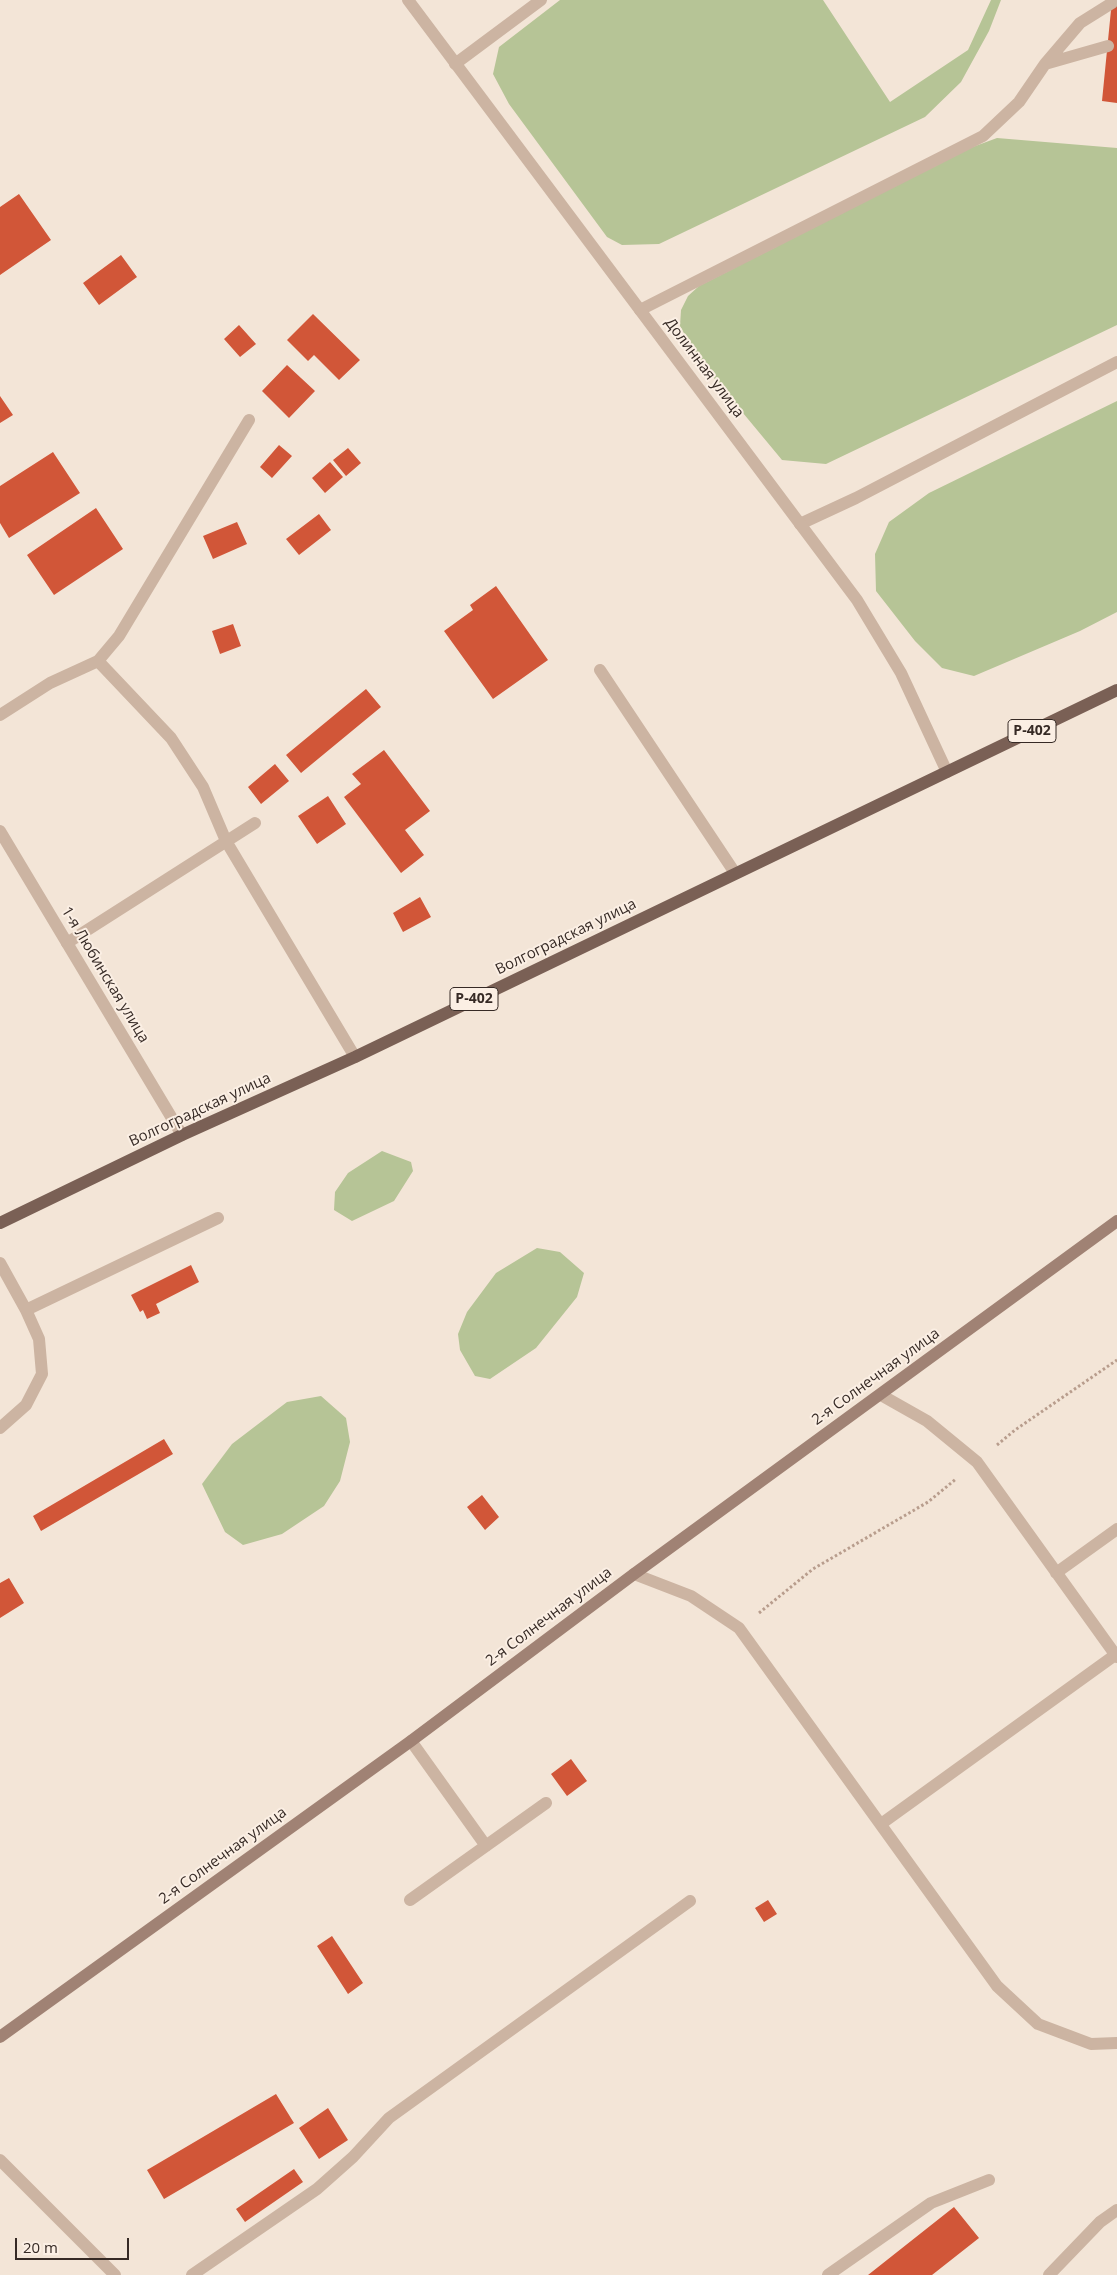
<!DOCTYPE html>
<meta charset="utf-8">
<style>
body{margin:0}
#map{position:relative;width:1117px;height:2275px;overflow:hidden;background:#f3e5d7;font-family:"Open Sans",sans-serif}
canvas{display:block}
.scale{position:absolute;left:15px;top:2238px;width:114px;height:22px;box-sizing:border-box;border:2px solid #362a25;border-top:0;padding-left:6px;font-size:15px;line-height:18px;white-space:nowrap;color:#362a25;-webkit-text-stroke:4px #fbefe4;paint-order:stroke}
</style>
<div id="map">
<canvas width="1117" height="2275"></canvas>
<div class="scale">20 m</div>
</div>
<script>
const c = document.querySelector('canvas').getContext('2d');
c.lineJoin = 'round';
function fill(path, color) {
  c.fillStyle = color;
  c.fill(path, 'evenodd');
}
function toPath(rows) {
  const path = new Path2D();
  for (const r of rows) {
    path.moveTo(r[0], r[1]);
    for (let i = 2; i < r.length; i += 2) path.lineTo(r[i], r[i + 1]);
  }
  return path;
}
function trace(path, color, width, dash) {
  c.strokeStyle = color;
  c.lineWidth = width;
  c.lineCap = dash ? 'butt' : 'round';
  c.setLineDash(dash || []);
  c.stroke(path);
}
function label(font, color, halo, rows, align = 'center') {
  c.font = font + ' "Open Sans",sans-serif';
  c.lineWidth = 4;
  c.setLineDash([]);
  c.textBaseline = 'middle';
  c.strokeStyle = halo;
  c.fillStyle = color;
  for (const [text, x, y, turn = 0] of rows) {
    c.save();
    c.translate(x, y);
    c.rotate((+turn || 0) * Math.PI / 180);
    c.textAlign = isNaN(turn) ? turn : align;
    if (halo) c.strokeText(text, 0, 0);
    c.fillText(text, 0, 0);
    c.restore();
  }
}
fill(toPath([
 [560,0,823,0,890,102,968,50,991,0,1001,0,989,31,961,82,925,117,659,244,622,245,607,237,509,104,493,74,499,47],
 [997,138,1117,148,1117,325,826,464,782,460,699,360,680,326,681,310,688,296,699,286,970,148],
 [1117,401,1117,612,1080,631,974,676,942,668,915,641,876,591,875,554,889,522,929,493],
 [382,1151,411,1162,413,1171,394,1201,352,1221,334,1210,335,1192,348,1173],
 [537,1248,560,1252,584,1273,577,1297,536,1348,490,1379,475,1376,460,1350,458,1334,467,1312,496,1273],
 [321,1396,346,1418,350,1442,340,1481,324,1506,282,1534,243,1545,225,1532,202,1484,232,1444,287,1402]
]), '#b6c496');
fill(toPath([
 [1112,0,1117,0,1117,103,1102,101],
 [19,194,51,240,0,275,0,207],
 [121,255,137,277,99,305,83,283],
 [313,314,360,360,339,380,314,355,308,361,287,340],
 [239,325,256,344,240,357,224,339],
 [287,365,315,391,289,418,262,391],
 [0,396,13,415,0,423],
 [279,445,292,456,272,478,260,467],
 [348,448,361,463,346,476,333,460],
 [53,452,80,493,9,538,0,523,0,486],
 [330,462,343,477,325,493,312,478],
 [96,508,123,549,54,595,27,555],
 [319,514,331,530,299,555,286,539],
 [237,522,247,544,213,559,203,536],
 [496,586,548,660,493,699,444,631,473,610,470,605],
 [233,624,241,646,220,654,212,631],
 [366,689,381,707,301,773,286,755],
 [384,750,430,811,405,830,424,855,401,873,344,797,361,784,352,774],
 [275,764,289,781,261,804,248,787],
 [328,796,346,824,317,844,298,816],
 [420,897,431,917,403,932,393,913],
 [191,1265,199,1282,156,1304,160,1313,147,1319,143,1310,140,1312,131,1295],
 [164,1439,173,1454,41,1531,33,1516],
 [482,1495,499,1517,485,1530,467,1507],
 [9,1578,24,1603,0,1618,0,1583],
 [571,1759,587,1781,567,1796,551,1774],
 [768,1900,777,1914,764,1922,755,1908],
 [332,1936,363,1983,348,1994,317,1946],
 [276,2094,294,2123,164,2199,147,2170],
 [328,2108,348,2140,319,2159,299,2128],
 [294,2169,303,2182,245,2222,236,2209],
 [954,2207,979,2238,932,2275,868,2275]
]), '#d15638');
trace(toPath([
 [997,1445,1015,1430,1117,1360],
 [759,1613,813,1569,928,1502,956,1479]
]), '#b89d8d', 3, [2.5, 2.5]);
trace(toPath([
 [455,64,541,0],
 [1045,64,1080,23,1112,3],
 [640,310,983,136,1019,102,1045,64,1108,46],
 [800,524,856,498,1117,362],
 [98,661,171,738,203,787,226,841,355,1057],
 [600,670,735,873],
 [0,715,50,683,98,661,119,636,249,420],
 [67,943,255,823],
 [0,1263,26,1310,39,1339,42,1374,26,1405,0,1428],
 [26,1310,218,1218],
 [881,1395,927,1421,977,1462,1117,1657],
 [1056,1573,1117,1529],
 [634,1574,691,1596,739,1628,997,1986,1038,2024,1091,2044,1117,2043],
 [411,1741,486,1846],
 [881,1824,1115,1655],
 [410,1900,546,1803],
 [192,2275,317,2189,353,2157,389,2118,690,1901],
 [828,2275,931,2203,989,2180],
 [1049,2275,1100,2222,1117,2210]
]), '#ccb4a2', 12);
trace(toPath([
 [408,0,857,600,901,673,947,772],
 [0,831,182,1135],
 [0,2160,115,2275]
]), '#ccb4a2', 12);
trace(toPath([
 [0,2037,411,1741,634,1574,1117,1221]
]), '#a08274', 12);
trace(toPath([
 [0,1223,182,1135,355,1057,1117,690]
]), '#7a6055', 12);
for (const [x, y, w] of [
 [1032,731,48],
 [474,999,48]
]) {
  const box = new Path2D();
  box.roundRect(x - w / 2, y - 11.5, w, 23, 4);
  c.fillStyle = '#fbefe4';
  c.fill(box);
  trace(box, '#362a25', 1);
}
label('bold 14px', '#362a25', null, [
 ["Р-402",1032,731],
 ["Р-402",474,999]
]);
label('15px', '#362a25', '#fbefe4', [
 ["Долинная улица",704,368,53],
 ["Волгоградская улица",566,937,-26],
 ["1-я Любинская улица",105,975,59],
 ["Волгоградская улица",200,1110,-25],
 ["2-я Солнечная улица",876,1377,-36],
 ["2-я Солнечная улица",549,1617,-37],
 ["2-я Солнечная улица",223,1856,-36]
]);
</script>
